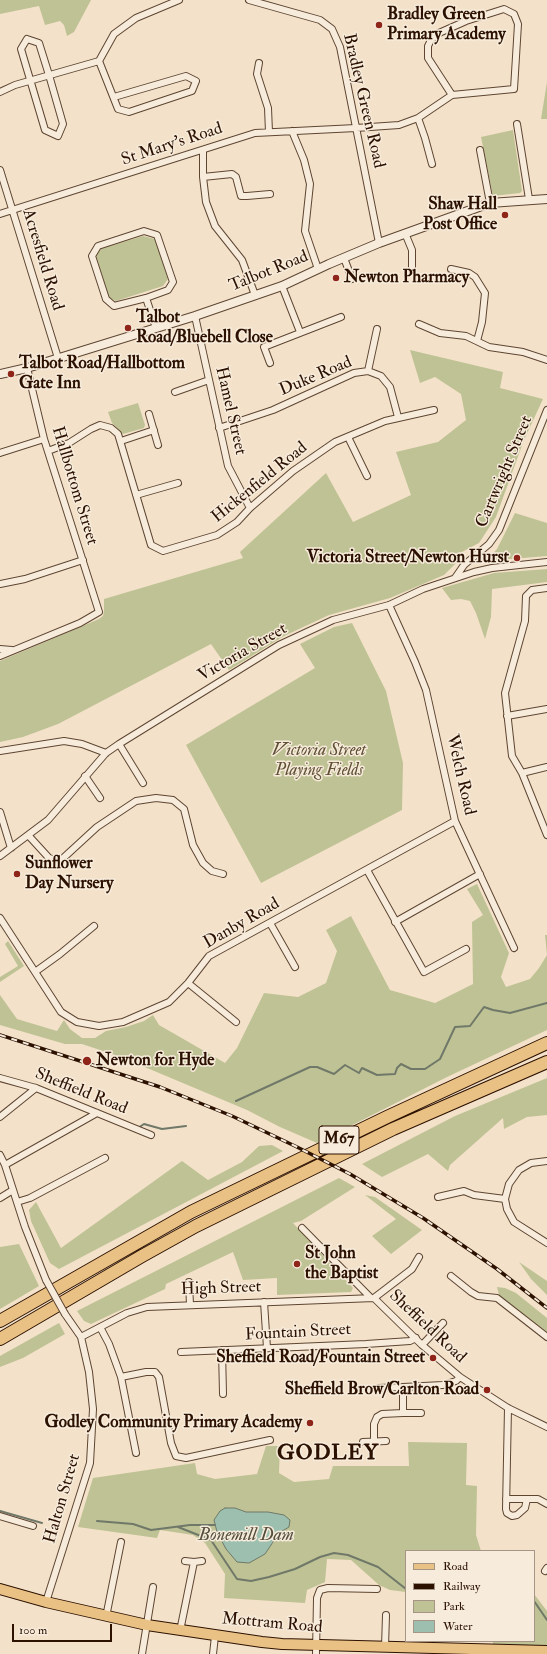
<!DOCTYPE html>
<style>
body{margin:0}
#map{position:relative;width:547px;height:1654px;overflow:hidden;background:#f3e2c9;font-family:"IM FELL Double Pica",serif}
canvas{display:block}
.legend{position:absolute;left:405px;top:1550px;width:130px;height:92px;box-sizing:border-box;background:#f7ecdc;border:1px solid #a69484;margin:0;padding:5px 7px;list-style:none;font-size:12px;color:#2c1100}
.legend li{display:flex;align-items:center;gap:8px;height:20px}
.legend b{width:20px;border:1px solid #a69484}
.scale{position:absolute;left:12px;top:1624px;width:100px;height:18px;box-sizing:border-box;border:2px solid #2c1100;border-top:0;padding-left:5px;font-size:12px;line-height:14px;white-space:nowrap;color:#2c1100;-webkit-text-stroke:3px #f7ecdc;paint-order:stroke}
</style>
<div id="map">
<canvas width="547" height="1654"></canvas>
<ul class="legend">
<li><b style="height:5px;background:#eac184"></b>Road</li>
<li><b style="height:5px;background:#2c1100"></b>Railway</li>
<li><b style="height:11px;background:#bfc294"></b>Park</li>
<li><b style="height:11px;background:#9dbfaf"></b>Water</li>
</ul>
<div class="scale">100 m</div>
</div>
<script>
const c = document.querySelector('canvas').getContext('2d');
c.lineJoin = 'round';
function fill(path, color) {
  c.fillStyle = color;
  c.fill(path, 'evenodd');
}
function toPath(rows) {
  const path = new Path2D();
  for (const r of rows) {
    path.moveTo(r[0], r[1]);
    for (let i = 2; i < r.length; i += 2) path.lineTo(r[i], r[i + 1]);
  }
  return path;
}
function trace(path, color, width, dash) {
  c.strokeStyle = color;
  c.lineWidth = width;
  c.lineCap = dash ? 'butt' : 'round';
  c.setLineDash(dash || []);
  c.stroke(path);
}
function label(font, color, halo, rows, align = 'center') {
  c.font = font + ' "IM FELL Double Pica",serif';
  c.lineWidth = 3;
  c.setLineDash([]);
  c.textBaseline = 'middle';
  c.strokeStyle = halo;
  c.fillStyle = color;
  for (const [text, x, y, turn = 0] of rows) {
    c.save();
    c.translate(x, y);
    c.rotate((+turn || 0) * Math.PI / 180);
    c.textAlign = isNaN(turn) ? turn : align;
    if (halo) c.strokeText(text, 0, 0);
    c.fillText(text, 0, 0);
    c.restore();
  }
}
fill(toPath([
 [0,0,91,0,74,32,67,36,64,25,60,21,45,25,39,6,0,14],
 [547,82,547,119,541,119],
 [513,130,522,191,520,193,493,196,481,137],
 [143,236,155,239,168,279,163,286,116,301,109,298,96,256,100,249],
 [410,350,503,372,500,388,543,399,524,440,496,517,479,543,458,554,459,560,444,575,390,598,329,615,284,636,229,670,211,644,58,724,23,737,0,742,0,661,99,619,103,616,104,611,104,599,243,558,240,552,326,473,353,522,411,495,396,452,438,442,466,420,461,394,435,377,420,383],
 [138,403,145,425,144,428,123,434,112,423,108,412],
 [515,513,547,523,547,556,486,561,497,549],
 [547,569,547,582,492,589,491,617,485,639,476,613,470,601,461,599,451,600,442,588,494,573],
 [352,623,386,691,403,763,402,810,261,883,186,745,315,668,300,644,334,627],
 [477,884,509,953,501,977,506,987,530,979,539,968,547,955,545,935,547,935,547,1030,447,1077,317,1143,280,1127,247,1110,121,1057,82,1044,65,1044,0,1025,0,995,17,1019,57,1031,64,1020,70,1029,82,1038,95,1038,106,1031,126,1027,144,1021,153,1015,159,1025,225,1063,237,1048,264,993,298,997,326,983,337,951,326,930,351,916,390,990,435,1003,473,984,472,922,483,915,467,889],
 [8,941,24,966,0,982,0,977,18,966,5,944],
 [547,1078,547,1115,527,1117,504,1129,503,1118,450,1165,448,1171,428,1154,382,1177,362,1164,455,1116],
 [272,1145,283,1151,59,1269,50,1263,31,1221,29,1210,36,1202,61,1248,182,1161,208,1180,242,1162,259,1146],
 [339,1178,355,1187,301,1221,293,1223,353,1288,351,1292,277,1295,277,1278,243,1280,233,1252,166,1284,165,1289,91,1324,84,1321,77,1311],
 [365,1195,375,1197,422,1230,391,1254,372,1236,396,1219],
 [19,1244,39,1286,0,1309,0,1247],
 [519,1262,547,1281,547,1295,531,1279],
 [497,1287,505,1288,516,1293,547,1318,547,1333,499,1295],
 [59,1323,65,1334,23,1358,0,1367,0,1356],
 [408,1442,467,1443,466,1485,477,1486,476,1535,481,1551,406,1551,406,1592,390,1590,379,1585,351,1560,327,1559,325,1582,307,1590,305,1603,224,1598,225,1574,205,1543,193,1535,160,1530,157,1538,78,1527,93,1478,195,1463,197,1474,215,1479,257,1474,266,1446,280,1446,279,1473,294,1482,329,1479,333,1466,409,1466],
 [235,1508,246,1512,279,1533,272,1544],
 [534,1594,547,1611,547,1646,493,1646,493,1641,534,1641]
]), '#bfc294');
const water = toPath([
 [225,1508,235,1508,246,1512,268,1512,284,1515,290,1520,289,1527,279,1533,265,1554,249,1563,237,1562,226,1549,217,1532,214,1520,220,1511,225,1508]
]);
fill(water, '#9dbfaf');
trace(water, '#707969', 1);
trace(toPath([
 [236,1101,310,1067,317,1067,334,1074,345,1065,359,1073,362,1068,377,1075,395,1074,397,1068,401,1064,411,1069,425,1069,440,1059,455,1027,470,1026,484,1007,493,1010,510,1013,547,1003],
 [138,1128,144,1124,162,1129,186,1126],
 [0,1511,42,1523],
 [97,1521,133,1524,151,1530,190,1525,215,1525],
 [178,1527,211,1540,237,1579,251,1581,269,1577,295,1569,320,1557,334,1553,348,1555,378,1567,406,1589],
 [534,1601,547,1620]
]), '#707969', 2);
const minor = toPath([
 [249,0,320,20,332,29,340,47,379,243],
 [27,39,39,43,49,75,63,124,58,136,45,130,21,49,27,39],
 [99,61,118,109,129,112,192,91,196,81,186,76,114,97],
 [99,61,114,34,136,18,179,0],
 [259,63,257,74,268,108,269,132],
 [0,92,15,85,99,61],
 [418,118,425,138,432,164],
 [517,124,529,199],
 [292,131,304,160,310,184,305,231,318,269],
 [203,150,203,177,206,202,215,226,242,260,255,295],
 [480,150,490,203],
 [0,170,58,358],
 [203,177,232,174,236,177,241,196,247,196,270,194],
 [0,214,255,133,356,128,399,125,418,118,452,95,514,89,518,24,514,14,504,9,466,21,439,33,431,40,428,46,428,58,452,95],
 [405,233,412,250,412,267],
 [344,258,352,279],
 [451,269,469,273,475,277,485,293,482,322,477,341],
 [282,286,300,332],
 [146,298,168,290,173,282,157,235,144,231,98,246,92,256,106,299,114,306,146,298,156,328],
 [195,316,228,466,250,508],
 [419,324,440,333,466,336,489,347,523,352,547,360],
 [270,363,264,347,341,317],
 [368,371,377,329],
 [175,392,209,380],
 [149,414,158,445],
 [219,428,273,410,354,373,368,371,381,376,390,387,398,417],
 [348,437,367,476],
 [121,441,154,430],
 [48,451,69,443,91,429,100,425,111,428,118,434,151,545,163,551,217,535,237,522,250,508,293,471,335,442,385,421,434,410],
 [0,453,44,439],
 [136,495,178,483],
 [455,578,464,565,489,544,499,530,547,410],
 [0,584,25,579,83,560],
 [547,588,532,590,526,596,525,621,505,693,512,756,522,773,547,835],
 [389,605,415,662,426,690,455,821,514,948],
 [0,649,12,650],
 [0,656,80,623,99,612,44,439,27,368],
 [507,716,547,709],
 [119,744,143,783],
 [0,751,64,741,82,744,106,753],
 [522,773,547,767],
 [85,776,100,798],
 [0,812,11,848],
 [28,835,49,858,60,861,97,827,136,801,156,798,173,800,184,809,193,845,203,863,212,871,223,874],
 [0,856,48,820,106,753,119,744,279,645,333,620,389,605,423,589,474,572,492,568,547,562],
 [367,870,424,972,466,949],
 [0,918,61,1012,77,1022,99,1026,123,1022,169,1002,188,983,209,956,455,821],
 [395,922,480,874],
 [270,923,295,967],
 [35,972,60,954,94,926],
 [188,983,236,1022],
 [0,1078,36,1088,151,1135],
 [0,1117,36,1088],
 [0,1155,5,1165,25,1227,46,1280],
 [547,1161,531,1163,519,1170,509,1184,505,1199,507,1209,514,1222,547,1243],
 [5,1165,97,1113],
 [438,1197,464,1191,474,1195,505,1199],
 [0,1198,13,1190],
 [17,1202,30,1198,105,1158],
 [302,1228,370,1297],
 [451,1276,471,1292,478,1296,497,1298,547,1337],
 [189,1282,190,1305],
 [374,1298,412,1269,419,1257],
 [264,1302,267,1348],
 [100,1327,109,1344,121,1377,136,1453],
 [81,1337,127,1313,147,1307,374,1298,422,1345,460,1377,508,1408,547,1427],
 [422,1345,443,1323],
 [222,1350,223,1394],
 [181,1352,366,1344,410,1341,416,1338],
 [121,1377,146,1372,155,1372,159,1377,171,1443,176,1456,186,1458,270,1440],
 [379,1388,403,1387],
 [508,1408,506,1509,507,1513,512,1516,517,1515,525,1508,527,1499],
 [403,1413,421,1413],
 [363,1442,386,1441],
 [374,1442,374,1424,377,1417,382,1414,403,1413,403,1387,443,1385,456,1381,460,1377],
 [506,1499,538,1499,547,1504],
 [0,1516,33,1526],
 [185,1561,194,1562,202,1561],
 [545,1571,547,1568],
 [46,1602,90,1463,93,1409,89,1372,81,1337,65,1314],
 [106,1617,121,1542],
 [180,1631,194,1562],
 [385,1647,386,1615],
 [142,1654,153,1587],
 [213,1654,215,1636],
 [316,1654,317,1598,320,1590,328,1588,377,1589]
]);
const tertiary = toPath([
 [0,374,27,368,195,316,282,286,329,264,379,243,490,203,547,199]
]);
const primary = toPath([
 [0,1589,46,1602,147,1625,262,1642,282,1644,547,1651]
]);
const motorway = toPath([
 [0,1321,191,1212,387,1117,547,1043],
 [0,1339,142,1256,196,1226,393,1129,547,1062]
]);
trace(minor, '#5e4532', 8);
trace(tertiary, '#5e4532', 10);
trace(primary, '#2c1100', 12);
trace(motorway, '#2c1100', 14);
trace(minor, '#f7ecdc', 6);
trace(tertiary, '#f7ecdc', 8);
trace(primary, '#eac184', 10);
trace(motorway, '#eac184', 12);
const rail = toPath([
 [0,1035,160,1087,232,1116,297,1147,350,1174,423,1218,497,1269,547,1308]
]);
trace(rail, '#2c1100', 3.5);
trace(rail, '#f7ecdc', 2, [6]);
const minorBridge = toPath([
 [46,1280,65,1314]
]);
trace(minorBridge, '#5e4532', 8, []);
trace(minorBridge, '#f7ecdc', 6);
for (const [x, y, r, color] of [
 [379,25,4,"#8f2418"],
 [505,215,4,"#8f2418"],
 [336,278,4,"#8f2418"],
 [128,328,4,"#8f2418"],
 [11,374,4,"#8f2418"],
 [517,558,4,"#8f2418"],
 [17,874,4,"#8f2418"],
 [87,1061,5,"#8f2418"],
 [297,1264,4,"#8f2418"],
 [433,1358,4,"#8f2418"],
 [487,1390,4,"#8f2418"],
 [310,1423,4,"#8f2418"]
]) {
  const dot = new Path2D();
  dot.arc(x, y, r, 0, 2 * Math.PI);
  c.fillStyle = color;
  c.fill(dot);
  trace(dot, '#f7ecdc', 1.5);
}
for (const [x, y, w] of [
 [339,1140,40]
]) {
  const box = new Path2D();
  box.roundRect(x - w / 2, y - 14, w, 28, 3);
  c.fillStyle = '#f7ecdc';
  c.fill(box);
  trace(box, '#2c1100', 1);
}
label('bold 16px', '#2c1100', null, [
 ["M67",339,1140]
]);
label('bold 17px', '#2c1100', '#f7ecdc', [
 ["Bradley Green",387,15],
 ["Primary Academy",387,35],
 ["Shaw Hall",497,205,"right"],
 ["Post Office",497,225,"right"],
 ["Newton Pharmacy",344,278],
 ["Talbot",136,318],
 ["Road/Bluebell Close",136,338],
 ["Talbot Road/Hallbottom",19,364],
 ["Gate Inn",19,384],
 ["Victoria Street/Newton Hurst",509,558,"right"],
 ["Sunflower",25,864],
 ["Day Nursery",25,884],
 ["Newton for Hyde",96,1061],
 ["St John",305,1254],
 ["the Baptist",305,1274],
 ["Sheffield Road/Fountain Street",425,1358,"right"],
 ["Sheffield Brow/Carlton Road",479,1390,"right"],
 ["Godley Community Primary Academy",302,1423,"right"]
], 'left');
label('17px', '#2c1100', '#f7ecdc', [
 ["Bradley Green Road",363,101,77],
 ["St Mary's Road",172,145,-18],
 ["Acresfield Road",42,260,73],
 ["Talbot Road",269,272,-22],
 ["Duke Road",316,377,-23],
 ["Hamel Street",230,411,77],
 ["Cartwright Street",505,472,-67],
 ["Hickenfield Road",260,483,-39],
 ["Hallbottom Street",74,486,73],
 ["Victoria Street",243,653,-30],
 ["Welch Road",460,775,77],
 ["Danby Road",242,924,-30],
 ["Sheffield Road",81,1092,22],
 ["High Street",221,1289,-2],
 ["Sheffield Road",427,1327,43],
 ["Fountain Street",298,1333,-3],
 ["Halton Street",63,1499,-74],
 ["Mottram Road",272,1624,5]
]);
label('italic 17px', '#5f4f34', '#f7ecdc', [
 ["Victoria Street",319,751],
 ["Playing Fields",319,771]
]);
label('italic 18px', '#544e3d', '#f7ecdc', [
 ["Bonemill Dam",246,1536]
]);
c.letterSpacing = '1px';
label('bold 21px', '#2c1100', '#f7ecdc', [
 ["GODLEY",328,1454]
]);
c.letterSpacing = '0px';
</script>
